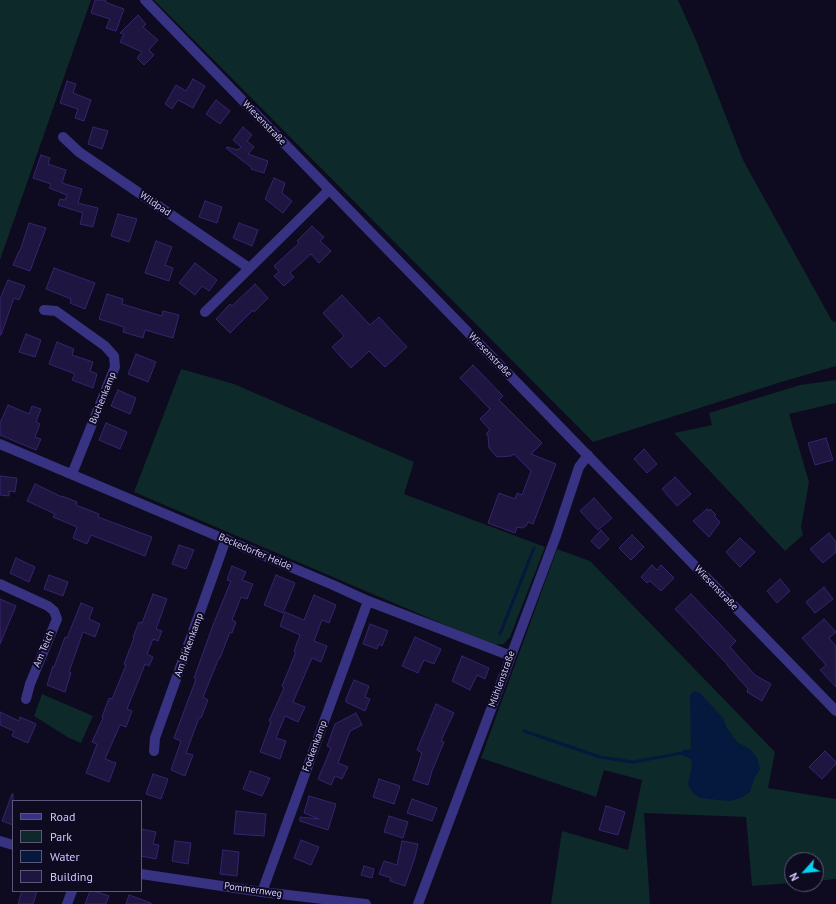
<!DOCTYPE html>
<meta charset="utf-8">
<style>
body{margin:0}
#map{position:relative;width:836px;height:904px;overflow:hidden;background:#0e0a1f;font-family:"PT Sans",sans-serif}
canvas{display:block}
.legend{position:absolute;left:12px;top:800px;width:130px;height:92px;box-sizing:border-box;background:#0e0a1f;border:1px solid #5c5679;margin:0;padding:5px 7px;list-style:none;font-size:12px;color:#d0c8ff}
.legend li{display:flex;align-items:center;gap:8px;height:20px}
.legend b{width:20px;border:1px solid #5c5679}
.north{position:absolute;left:784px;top:852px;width:40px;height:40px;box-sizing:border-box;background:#0e0a1f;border:1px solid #5c5679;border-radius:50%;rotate:243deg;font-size:11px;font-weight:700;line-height:16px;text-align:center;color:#d0c8ff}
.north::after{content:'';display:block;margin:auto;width:14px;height:18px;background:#00d4f3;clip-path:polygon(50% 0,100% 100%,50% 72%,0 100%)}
</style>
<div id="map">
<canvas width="836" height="904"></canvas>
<ul class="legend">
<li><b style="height:5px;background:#373281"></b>Road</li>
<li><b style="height:11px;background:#0d2929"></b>Park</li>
<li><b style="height:11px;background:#05183d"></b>Water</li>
<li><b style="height:11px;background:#1f1541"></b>Building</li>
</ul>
<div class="north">N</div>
</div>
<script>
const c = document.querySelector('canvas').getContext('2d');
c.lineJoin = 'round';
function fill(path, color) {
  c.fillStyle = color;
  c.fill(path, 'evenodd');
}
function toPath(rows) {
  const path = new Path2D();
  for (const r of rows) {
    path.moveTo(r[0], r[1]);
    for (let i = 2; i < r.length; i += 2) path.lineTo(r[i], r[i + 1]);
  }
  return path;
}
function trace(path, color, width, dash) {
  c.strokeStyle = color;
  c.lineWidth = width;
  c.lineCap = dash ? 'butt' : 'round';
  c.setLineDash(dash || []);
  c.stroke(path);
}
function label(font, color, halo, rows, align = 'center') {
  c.font = font + ' "PT Sans",sans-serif';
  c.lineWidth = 4;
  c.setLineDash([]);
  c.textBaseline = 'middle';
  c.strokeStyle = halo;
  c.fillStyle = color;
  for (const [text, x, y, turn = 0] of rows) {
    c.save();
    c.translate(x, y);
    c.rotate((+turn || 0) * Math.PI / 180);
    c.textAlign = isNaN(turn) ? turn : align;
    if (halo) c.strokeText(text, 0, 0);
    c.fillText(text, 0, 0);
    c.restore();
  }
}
fill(toPath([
 [0,0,91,0,0,260],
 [154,0,678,0,696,40,743,160,832,321,836,322,836,366,778,383,593,442],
 [181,369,234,384,414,462,404,494,545,547,510,637,504,644,492,645,134,492],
 [836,380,836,403,789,414,809,482,801,527,803,535,785,551,674,433,712,425,709,413,800,385],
 [557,549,590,561,775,752,768,788,836,799,836,879,816,881,816,860,792,860,792,883,752,886,746,817,644,813,650,904,551,904,562,831,628,850,642,780,604,770,596,797,481,758],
 [42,694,93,716,81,743,69,738,34,716]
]), '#0d2929');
fill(toPath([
 [694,691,700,693,723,718,727,728,737,742,751,750,757,758,760,769,754,779,750,792,741,798,729,801,700,798,692,792,688,784,692,765,691,759,682,755,683,750,691,749,690,695]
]), '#05183d');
trace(toPath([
 [500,634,534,548],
 [524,731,600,757,633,762,682,753]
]), '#05183d', 3);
const building = toPath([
 [95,0,106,0,105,2,124,9,116,31,106,28,110,19,91,13,95,0],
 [138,15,146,24,143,27,158,40,149,50,154,55,144,65,137,58,142,52,120,42,124,34,120,33,138,15],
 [193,79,205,86,193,108,178,100,172,109,165,104,176,85,186,91,193,79],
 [67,81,76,84,73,93,91,100,84,121,75,118,78,109,60,103,67,81],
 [216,100,230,111,220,124,206,114,216,100],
 [93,127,108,131,102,149,88,144,93,127],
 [243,127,252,135,247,141,254,147,248,154,268,161,264,173,251,169,252,168,226,148,227,147,238,150,241,147,233,140,243,127],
 [41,155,50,158,48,164,66,170,62,183,82,189,78,203,98,208,93,227,80,224,83,213,58,205,60,199,65,200,67,195,49,188,51,184,33,178,41,155],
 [274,178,285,183,282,193,292,201,283,213,265,199,274,178],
 [205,201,222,207,217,223,199,217,205,201],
 [118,214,137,219,129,242,111,236,118,214],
 [29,223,46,228,30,271,13,265,19,251,20,251,29,223],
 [239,223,258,230,252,246,233,238,239,223],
 [312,226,324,237,320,241,331,251,319,263,311,254,290,273,294,277,284,286,274,276,279,272,274,266,299,243,297,241,312,226],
 [156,241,172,247,165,265,173,268,169,281,145,273,156,241],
 [195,263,217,280,209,291,202,286,195,295,179,283,195,263],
 [54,268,95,283,85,309,70,303,71,299,46,289,54,268],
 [8,280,25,286,19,300,14,298,1,335,0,335,0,299,8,280],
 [255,284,268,298,254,312,253,310,230,333,216,319,230,304,232,306,255,284],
 [107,294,123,299,122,304,162,316,163,311,179,315,173,338,145,330,143,338,123,332,124,327,99,319,107,294],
 [342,295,370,325,379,317,407,347,385,367,369,351,351,368,332,347,344,336,323,313,342,295],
 [26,334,41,340,35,357,19,352,26,334],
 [57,342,74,349,72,355,93,362,90,371,97,374,93,388,72,380,75,374,49,364,57,342],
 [136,354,156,362,148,382,128,374,136,354],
 [473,365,503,396,499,400,542,443,531,454,556,464,533,524,528,522,526,526,522,528,517,527,515,533,488,523,499,493,515,499,517,493,522,495,531,471,514,454,511,456,497,457,489,448,488,436,486,434,490,430,480,419,490,409,460,378,473,365],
 [118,390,136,398,130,414,111,406,118,390],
 [8,405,29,414,32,406,41,409,36,422,40,424,35,437,41,439,36,450,0,435,0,423,8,405],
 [106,423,127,432,120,449,99,440,106,423],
 [826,438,833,460,815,465,808,443,826,438],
 [644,449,657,464,647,473,634,459,644,449],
 [0,476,17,478,15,492,9,491,9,496,0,495,0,476],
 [675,477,691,494,677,506,662,489,675,477],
 [35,484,62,497,62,496,77,502,76,505,99,514,98,517,152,537,145,556,91,535,87,544,73,538,77,527,53,517,55,514,27,501,35,484],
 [594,498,612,518,598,530,580,511,594,498],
 [707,509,709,511,710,509,716,515,714,516,720,522,709,537,693,521,707,509],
 [601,530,609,539,599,549,591,541,601,530],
 [829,533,836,542,836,552,823,563,810,549,829,533],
 [632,535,644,547,631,560,619,548,632,535],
 [740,538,755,552,740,567,726,552,740,538],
 [179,545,194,550,186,569,172,564,179,545],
 [16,558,35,567,29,582,10,573,16,558],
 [652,565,657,570,661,565,674,578,661,591,650,581,647,583,641,577,652,565],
 [232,566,246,572,242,580,253,584,247,599,241,597,232,620,236,622,232,633,230,632,220,658,219,658,203,697,208,700,201,718,199,718,186,753,193,755,185,776,171,770,181,741,174,738,196,679,194,678,213,625,231,581,227,580,232,566],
 [49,575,68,582,63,596,44,589,49,575],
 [276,575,295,583,283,613,264,605,276,575],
 [780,579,790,591,777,603,767,591,780,579],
 [824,587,833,599,815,613,806,602,824,587],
 [153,594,167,599,156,629,162,631,158,641,153,639,147,654,153,657,149,666,145,664,138,682,127,709,132,711,126,727,120,725,105,759,116,763,109,782,86,773,97,744,92,742,103,718,102,717,109,698,112,699,126,665,124,664,134,638,133,637,139,622,142,623,153,594],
 [691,594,736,641,730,647,755,675,771,684,762,701,747,692,748,689,727,665,727,664,675,609,691,594],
 [314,595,336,605,329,623,322,620,314,641,327,646,321,662,312,658,293,702,305,707,298,722,285,716,276,738,286,741,280,759,260,752,271,722,269,721,284,688,282,686,296,652,294,651,300,635,280,626,285,612,304,620,314,595],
 [0,599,16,606,0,644,0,599],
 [81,603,93,608,89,619,100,624,95,637,83,632,69,672,71,673,65,692,47,685,53,666,54,667,65,637,67,638,81,603],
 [824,619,836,632,829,638,836,646,836,687,820,670,826,665,802,638,824,619],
 [370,624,388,631,382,646,379,644,377,649,363,644,370,624],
 [415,637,441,649,434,664,424,660,418,673,402,666,415,637],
 [462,656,489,668,485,679,477,675,470,690,452,681,462,656],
 [354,680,369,686,365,697,370,699,365,711,346,702,346,699,354,680],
 [436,704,454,713,441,741,444,742,432,771,428,785,413,780,422,753,417,750,436,704],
 [0,712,19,721,20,717,36,724,28,743,12,736,14,731,0,725,0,712],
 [356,713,362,725,350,731,338,763,348,767,342,779,335,776,331,785,318,779,331,748,327,746,335,724,356,713],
 [825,751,836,762,836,764,822,779,809,767,825,751],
 [250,771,270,778,262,796,243,789,250,771],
 [153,774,168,779,161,799,146,794,153,774],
 [379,779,400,786,394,804,373,797,379,779],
 [12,794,13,794,13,825,2,821,12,794],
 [309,796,336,804,328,830,300,821,300,817,319,819,304,813,309,796],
 [412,799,437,808,432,821,407,813,412,799],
 [606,806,625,812,618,835,599,830,606,806],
 [236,811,266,814,264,836,234,834,236,811],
 [389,816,408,822,403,838,384,832,389,816],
 [141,829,156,832,153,844,159,845,156,859,141,856,141,829],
 [301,840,319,847,311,865,294,858,301,840],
 [175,841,191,843,188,864,172,861,175,841],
 [402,841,418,844,415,857,405,886,390,881,391,878,379,874,384,861,397,865,402,841],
 [223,850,239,852,237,876,220,874,223,850],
 [364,866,374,869,372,878,361,875,364,866],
 [22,891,37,891,33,904,18,904,22,891],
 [90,891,94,891,109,896,106,904,85,904,90,891],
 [129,895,151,903,151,904,126,904,129,895]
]);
fill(building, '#1f1541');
trace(building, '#36256f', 1);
trace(toPath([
 [145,0,836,711],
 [63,137,79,152,249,268],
 [44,310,56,311,105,346,114,356,115,367,72,474],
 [205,312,329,190],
 [0,444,333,585,368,601,511,656],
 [0,584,48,606,54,611,57,619,30,684,26,699],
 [154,751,155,738,226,539],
 [0,841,13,845],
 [141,874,262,892,366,904],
 [262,892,368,601],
 [67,904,72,891],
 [418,904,556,536,579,467,588,455]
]), '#373281', 10);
label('10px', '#d0c8ff', '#0e0a1f', [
 ["Wiesenstraße",264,123,46],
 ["Wildpad",155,204,34],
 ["Wiesenstraße",490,355,46],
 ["Buchenkamp",103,398,-68],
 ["Beckedorfer Heide",255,552,23],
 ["Wiesenstraße",716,588,46],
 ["Am Birkenkamp",189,645,-70],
 ["Am Teich",44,649,-67],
 ["Mühlenstraße",502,679,-70],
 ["Fockenkamp",315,746,-70],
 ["Pommernweg",253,890,8]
]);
</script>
